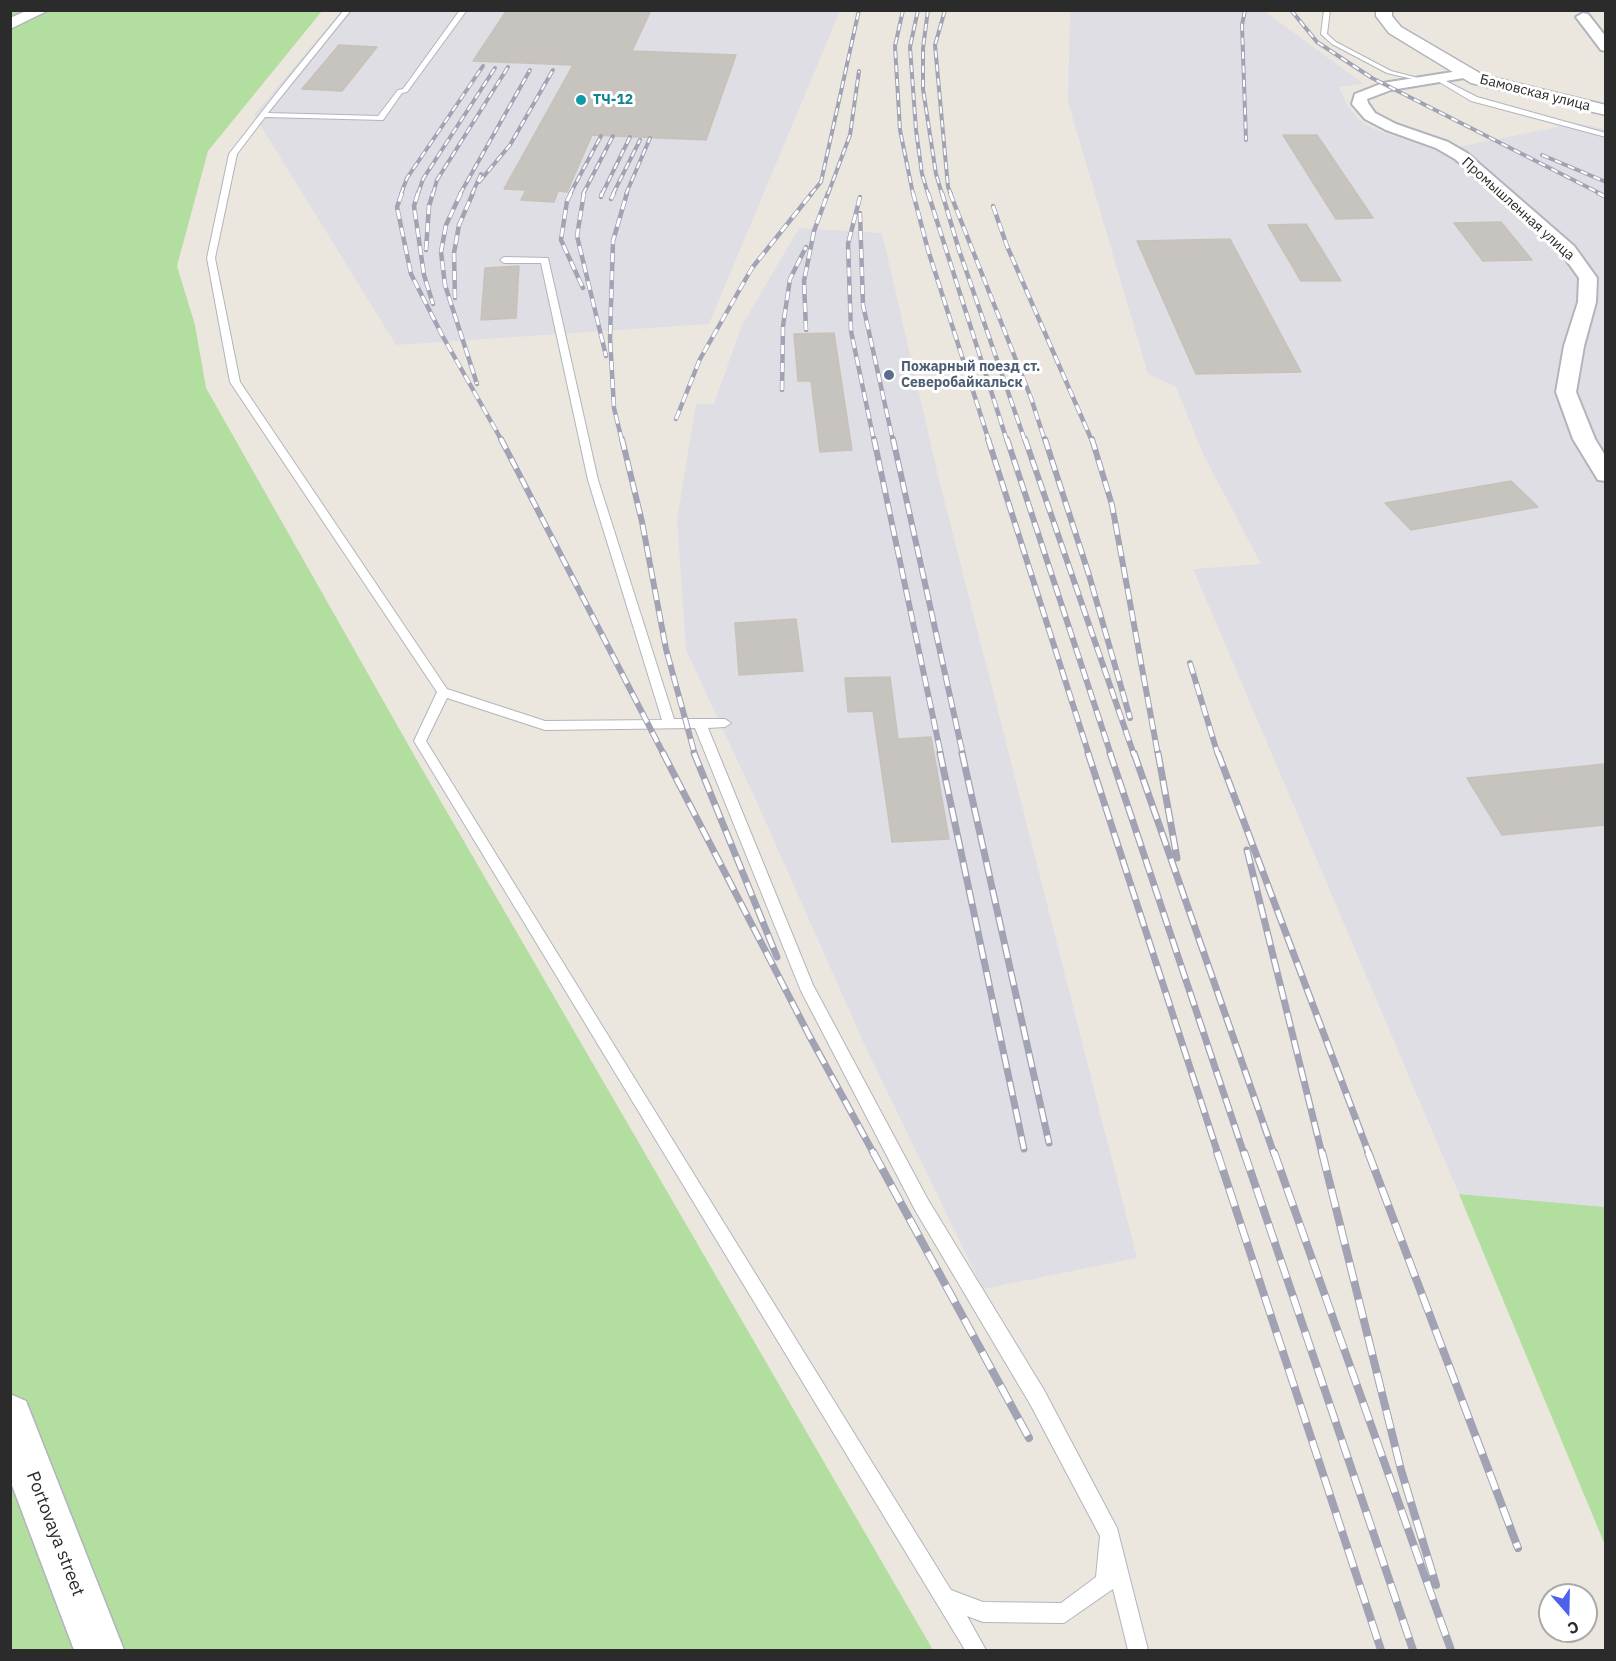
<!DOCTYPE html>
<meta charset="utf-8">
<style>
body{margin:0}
#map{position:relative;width:1616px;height:1661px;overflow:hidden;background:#ece7de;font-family:"IBM Plex Sans",sans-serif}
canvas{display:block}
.frame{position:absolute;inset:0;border:12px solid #2b2b2b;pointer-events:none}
.north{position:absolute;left:1538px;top:1583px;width:60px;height:60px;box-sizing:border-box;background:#fff;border:2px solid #aaa;border-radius:50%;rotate:160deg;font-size:16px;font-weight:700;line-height:24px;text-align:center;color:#2b2b2b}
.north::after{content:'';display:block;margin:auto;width:21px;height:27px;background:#4c62eb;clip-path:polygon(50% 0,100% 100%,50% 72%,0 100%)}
</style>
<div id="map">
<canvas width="1616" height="1661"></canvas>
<div class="frame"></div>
<div class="north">С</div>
</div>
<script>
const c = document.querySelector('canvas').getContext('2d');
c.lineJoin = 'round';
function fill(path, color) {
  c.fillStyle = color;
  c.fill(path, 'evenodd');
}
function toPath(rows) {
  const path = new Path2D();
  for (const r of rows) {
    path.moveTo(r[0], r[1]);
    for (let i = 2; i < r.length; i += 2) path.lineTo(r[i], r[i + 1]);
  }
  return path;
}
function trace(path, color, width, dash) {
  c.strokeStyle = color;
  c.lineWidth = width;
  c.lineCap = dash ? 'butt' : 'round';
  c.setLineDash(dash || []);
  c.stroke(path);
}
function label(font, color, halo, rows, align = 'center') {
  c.font = font + ' "IBM Plex Sans",sans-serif';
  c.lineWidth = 6;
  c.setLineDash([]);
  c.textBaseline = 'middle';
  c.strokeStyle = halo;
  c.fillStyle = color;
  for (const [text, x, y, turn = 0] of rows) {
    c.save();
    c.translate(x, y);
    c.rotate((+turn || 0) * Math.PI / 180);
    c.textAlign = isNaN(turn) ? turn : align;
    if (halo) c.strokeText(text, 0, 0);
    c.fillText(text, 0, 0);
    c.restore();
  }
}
fill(toPath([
 [341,11,840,11,709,324,396,345,254,115],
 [1070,11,1267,11,1267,13,1364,84,1339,87,1346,103,1358,119,1374,129,1437,151,1578,123,1605,129,1605,1207,1459,1194,1193,569,1261,564,1202,452,1176,387,1148,374,1068,102],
 [799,228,882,233,938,475,1137,1258,983,1289,865,1046,759,807,686,650,677,520,696,404,714,404,741,327]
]), '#e0dee5');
fill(toPath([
 [11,11,322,11,208,151,177,266,195,325,206,388,418,762,933,1650,11,1650],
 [1459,1194,1605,1207,1605,1545]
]), '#b2de9f');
const building = toPath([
 [507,10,651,10,632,51,736,55,706,140,592,135,567,192,558,191,554,202,521,200,526,190,504,189,573,65,473,61,507,10],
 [339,45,377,47,342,91,302,89,339,45],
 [1283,135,1317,135,1373,218,1336,219,1283,135],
 [1501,222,1532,260,1483,261,1454,223,1501,222],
 [1306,224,1341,281,1301,281,1268,225,1306,224],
 [1230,239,1301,372,1196,374,1137,241,1230,239],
 [519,266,516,318,481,320,485,268,519,266],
 [834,333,852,450,820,452,811,381,798,381,794,334,834,333],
 [1511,481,1538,507,1411,530,1385,503,1511,481],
 [796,619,803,671,739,675,735,623,796,619],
 [890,677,898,739,931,737,949,839,892,842,873,711,848,712,845,678,890,677],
 [1605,764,1605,825,1502,835,1467,778,1605,764]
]);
fill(building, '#c7c3be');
trace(building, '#c7c2b8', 1.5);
const service = toPath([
 [344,10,351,10,268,113,378,116,398,90,403,89,460,10,467,10,407,92,402,93,383,120,265,117,237,154,215,258,240,382,447,689,545,721,662,720,588,480,541,263,504,263,500,260,504,257,548,258,598,480,674,719,725,719,731,723,725,727,708,728,813,985,927,1198,1044,1390,1117,1528,1148,1650,1128,1650,1113,1589,1064,1623,983,1622,967,1616,986,1650,965,1650,414,741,437,692,230,382,207,258,229,154,282,86,344,10],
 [447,698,545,730,695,728,801,991,915,1210,1030,1404,1100,1536,1096,1577,1061,1603,983,1602,951,1590,426,741,447,698],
 [1324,10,1330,10,1327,34,1336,42,1391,71,1426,80,1426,82,1387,73,1332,44,1321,34,1324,10],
 [1438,77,1477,97,1606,133,1606,137,1471,101,1436,80,1438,77]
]);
const minor = toPath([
 [1583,13,1588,14,1606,37,1606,51,1601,50,1576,17,1583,13],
 [1465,70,1470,71,1472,74,1470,77,1391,90,1367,99,1368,103,1375,113,1396,124,1448,142,1467,153,1574,246,1597,278,1596,302,1584,346,1576,392,1595,439,1606,457,1606,481,1598,480,1573,439,1556,392,1564,346,1578,302,1579,278,1562,254,1455,159,1436,148,1386,130,1365,119,1352,104,1355,94,1383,83,1465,70]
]);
const tertiary = toPath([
 [1376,10,1392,10,1392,16,1401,27,1483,75,1606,105,1606,115,1471,83,1389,33,1376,16,1376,10]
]);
const secondary = toPath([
 [28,10,49,10,10,29,10,18,28,10],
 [10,1394,26,1401,124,1650,74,1650,10,1480,10,1394]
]);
trace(service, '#b2b4bd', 2);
trace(minor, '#b2b4bd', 4);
trace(tertiary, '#b2b4bd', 3);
trace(secondary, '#b2b4bd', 3);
fill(service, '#fff');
fill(minor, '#fff');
fill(tertiary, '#fff');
fill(secondary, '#fff');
const railFar4 = toPath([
 [903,10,895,46,900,130,913,194],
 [918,10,910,47,916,130,922,174,928,194],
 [928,10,923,48,923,89,936,174,942,194],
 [945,10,935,45,948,187,951,194],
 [1245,10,1242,25,1246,140],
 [1291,10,1317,42,1372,78,1601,194],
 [1542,155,1606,182],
 [479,182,510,145,553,70],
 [401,194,407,178,483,66],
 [418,194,423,179,495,68],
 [433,194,437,180,508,67],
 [460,194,530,70],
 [472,194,481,174],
 [570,194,601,136],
 [583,194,613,136],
 [602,194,630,137],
 [613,194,640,140],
 [626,194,650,138],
 [811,194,821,182,859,10],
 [828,194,850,135,859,71]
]);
const railFar3 = toPath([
 [402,193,397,207,411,274,442,335,502,441],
 [418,193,414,206,424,275,433,304],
 [461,193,446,225,441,252,445,285,477,384],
 [571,193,567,201,561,240,583,288],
 [584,193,577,236,606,356],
 [913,193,928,250,989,441],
 [928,193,1007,441],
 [942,193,959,250,1025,441],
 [950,193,1031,398,1045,441],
 [1598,193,1606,197],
 [601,197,602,193],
 [860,197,848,244,851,331,874,441],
 [611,199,614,193],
 [993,206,1007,246,1092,441],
 [860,213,863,305,893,441],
 [426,250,429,206,433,193],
 [455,298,454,253,459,225,473,193],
 [806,330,804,281,814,231,828,193],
 [782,390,783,326,790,279,806,247],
 [676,419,700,359,752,268,812,193],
 [622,441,614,408,610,338,613,241,627,193]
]);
const railFar2 = toPath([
 [501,439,664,755],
 [622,439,642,522,666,649,695,755],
 [874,439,941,755],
 [893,439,963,755],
 [988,439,1089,755],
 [1007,439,1111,755],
 [1025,439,1134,755],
 [1045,439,1089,575,1130,718],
 [1092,439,1112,505,1158,755],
 [1190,663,1218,755]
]);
const railFar1 = toPath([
 [663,753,810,1037,874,1154],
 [694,753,777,957],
 [940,753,1024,1149],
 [962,753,1049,1143],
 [1088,753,1218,1154],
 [1110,753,1244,1154],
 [1134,753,1274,1154],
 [1158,753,1177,858],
 [1218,753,1369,1154],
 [1247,850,1322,1154]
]);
const rail = toPath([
 [873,1152,1029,1438],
 [1217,1152,1381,1650],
 [1244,1152,1413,1650],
 [1274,1152,1451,1650],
 [1322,1152,1401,1470,1436,1585],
 [1368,1152,1518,1548]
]);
trace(railFar4, '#a1a3b4', 4);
trace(railFar3, '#a1a3b4', 4.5);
trace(railFar2, '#a1a3b4', 6);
trace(railFar1, '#a1a3b4', 7);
trace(rail, '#a1a3b4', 8);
trace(railFar4, '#fff', 2, [7]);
trace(railFar3, '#fff', 3, [9]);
trace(railFar2, '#fff', 4, [11]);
trace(railFar1, '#fff', 4.5, [14]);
trace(rail, '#fff', 6, [19]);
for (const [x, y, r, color] of [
 [581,100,6,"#0f9aa8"],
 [889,375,6,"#5c6f8a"]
]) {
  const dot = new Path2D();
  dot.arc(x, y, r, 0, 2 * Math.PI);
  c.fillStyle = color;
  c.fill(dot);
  trace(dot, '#fff', 2);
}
label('14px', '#2b2b2b', '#fff', [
 ["Бамовская улица",1535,93,14],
 ["Промышленная улица",1518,209,42]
]);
label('bold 14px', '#0d838f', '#fff', [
 ["ТЧ-12",593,100]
], 'left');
label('bold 14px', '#4e5e75', '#fff', [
 ["Пожарный поезд ст.",901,367],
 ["Северобайкальск",901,383]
], 'left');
label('18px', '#2b2b2b', '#fff', [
 ["Portovaya street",55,1534,69]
]);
</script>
